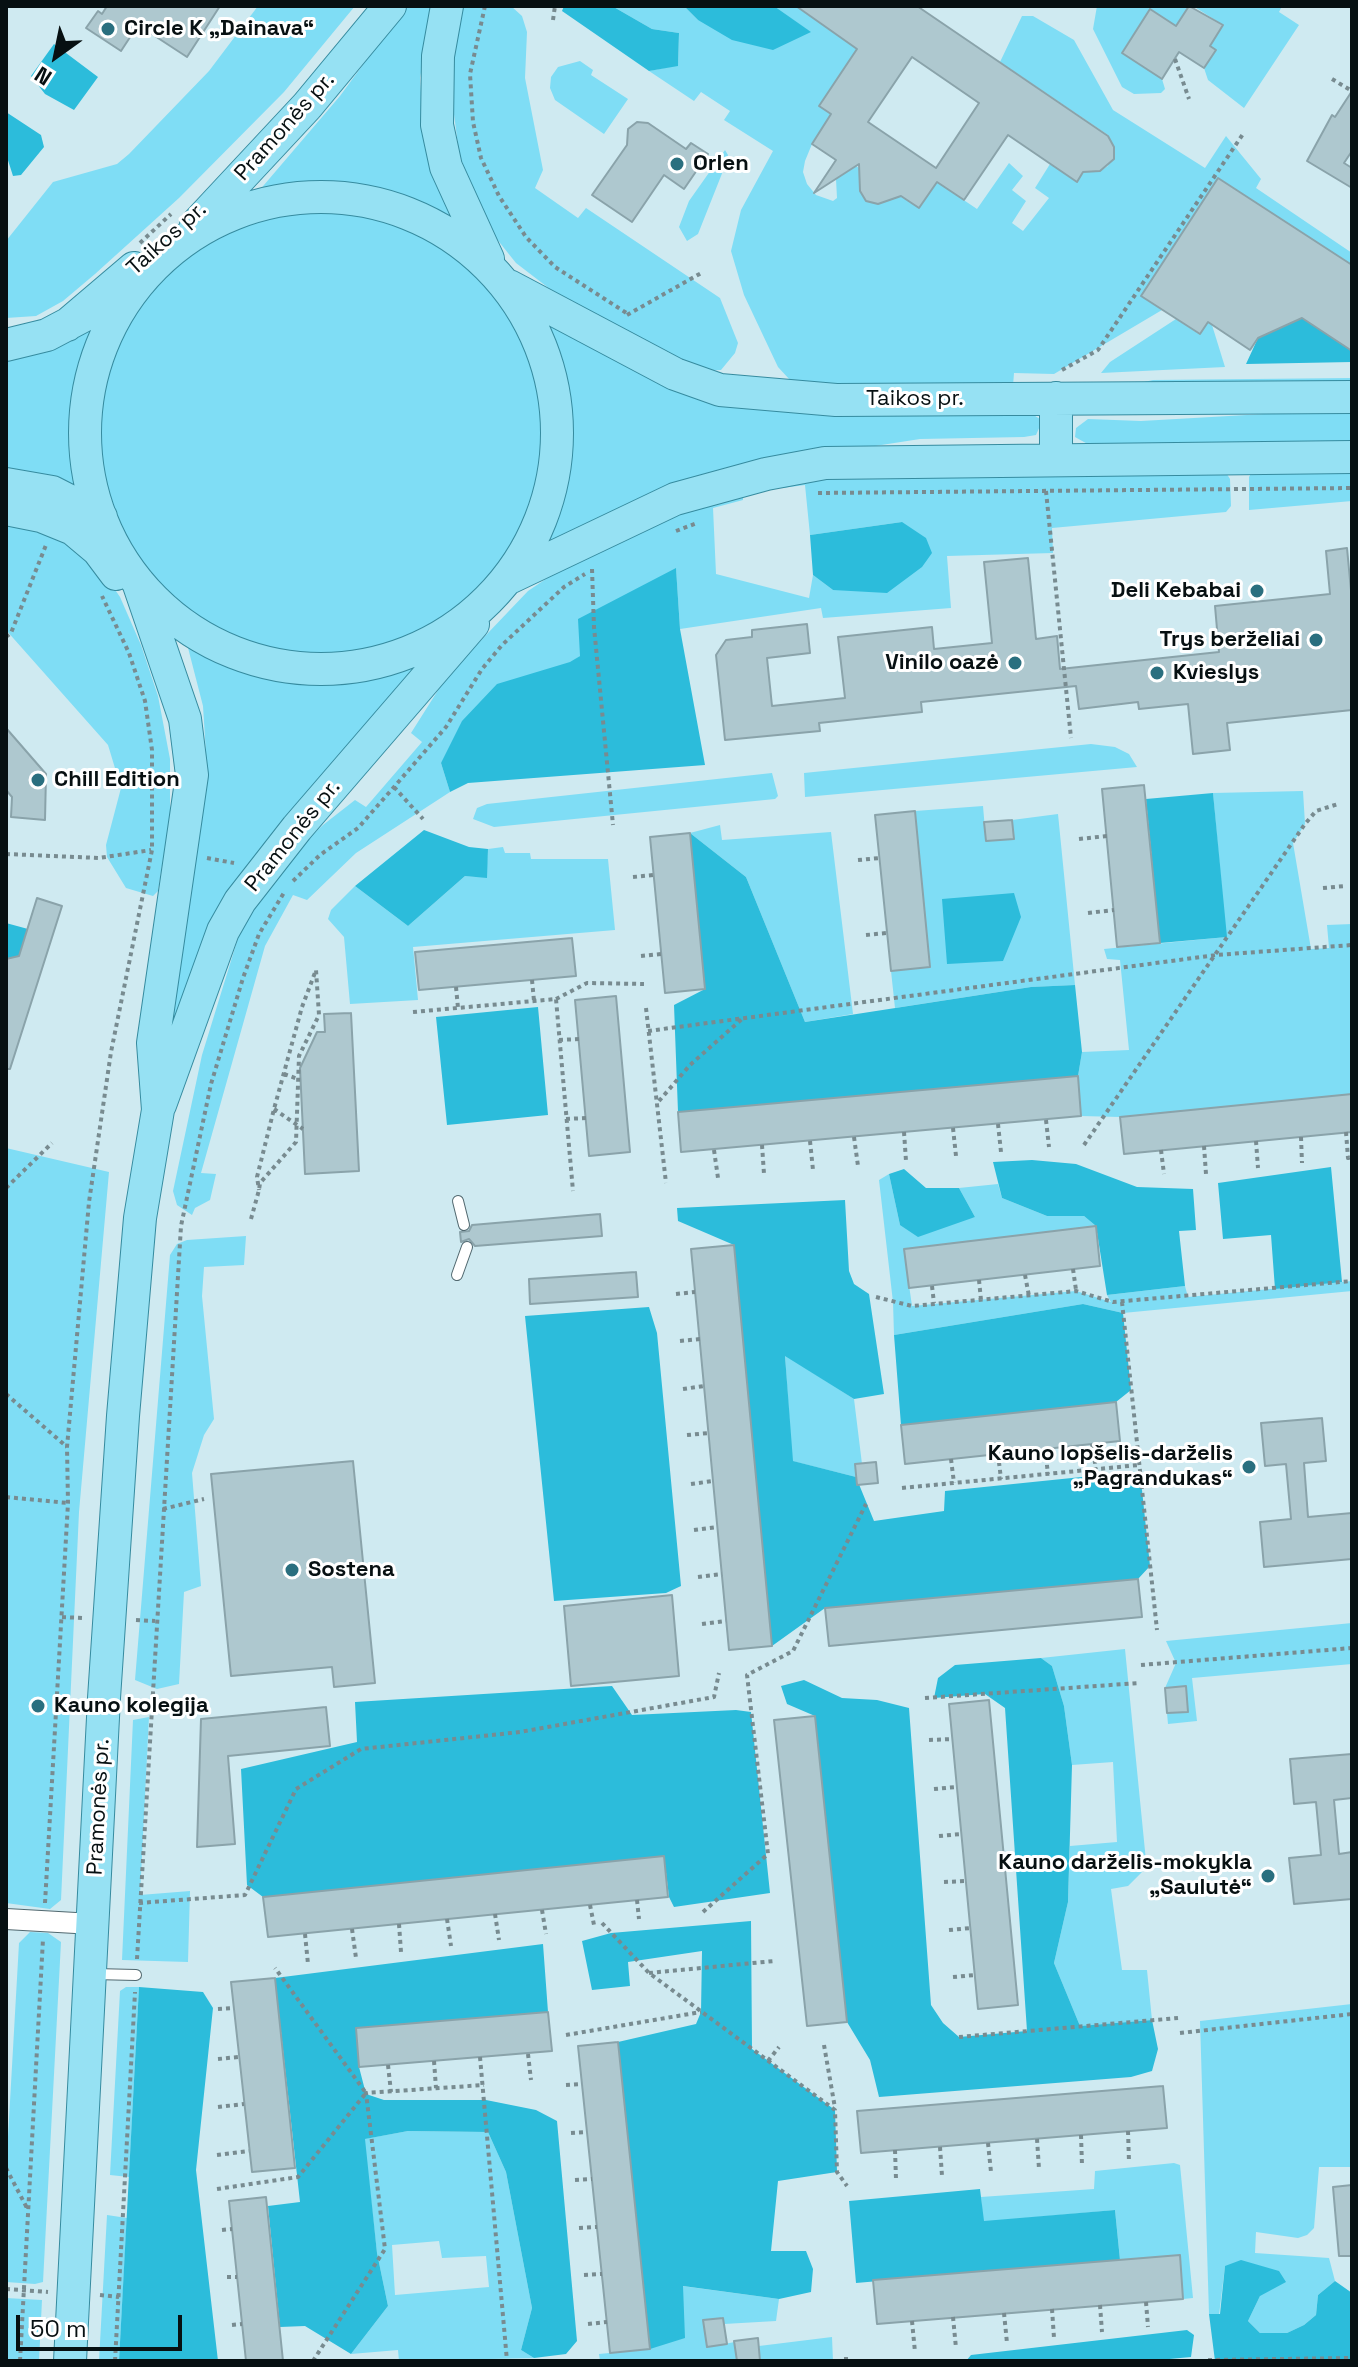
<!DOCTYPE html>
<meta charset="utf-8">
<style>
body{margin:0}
#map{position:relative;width:1358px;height:2367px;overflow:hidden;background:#cfeaf1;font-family:"Space Grotesk",sans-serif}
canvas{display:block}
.frame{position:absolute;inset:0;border:8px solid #071012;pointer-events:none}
.north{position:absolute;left:16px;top:16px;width:80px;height:80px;-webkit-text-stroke:6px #fff;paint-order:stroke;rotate:213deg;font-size:22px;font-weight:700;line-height:32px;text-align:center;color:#071012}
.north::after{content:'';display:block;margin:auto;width:28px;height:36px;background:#071012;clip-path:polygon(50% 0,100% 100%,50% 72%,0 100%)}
.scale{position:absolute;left:16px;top:2315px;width:166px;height:36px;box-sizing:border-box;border:4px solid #071012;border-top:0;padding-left:10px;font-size:24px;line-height:28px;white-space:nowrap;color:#071012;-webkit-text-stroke:6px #fff;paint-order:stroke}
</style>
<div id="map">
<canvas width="1358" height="2367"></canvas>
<div class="frame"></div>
<div class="north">N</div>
<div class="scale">50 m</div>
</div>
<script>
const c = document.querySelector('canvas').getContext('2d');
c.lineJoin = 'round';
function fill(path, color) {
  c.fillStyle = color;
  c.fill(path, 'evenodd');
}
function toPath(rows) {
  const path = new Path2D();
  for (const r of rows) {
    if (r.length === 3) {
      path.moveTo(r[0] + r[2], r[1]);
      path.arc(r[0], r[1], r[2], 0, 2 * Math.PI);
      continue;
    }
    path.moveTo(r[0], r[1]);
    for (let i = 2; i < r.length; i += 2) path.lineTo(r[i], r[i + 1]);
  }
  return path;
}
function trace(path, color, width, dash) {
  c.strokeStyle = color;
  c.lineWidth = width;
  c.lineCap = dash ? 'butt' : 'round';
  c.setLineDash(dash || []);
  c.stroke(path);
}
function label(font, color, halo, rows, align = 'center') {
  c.font = font + ' "Space Grotesk",sans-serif';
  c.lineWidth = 6;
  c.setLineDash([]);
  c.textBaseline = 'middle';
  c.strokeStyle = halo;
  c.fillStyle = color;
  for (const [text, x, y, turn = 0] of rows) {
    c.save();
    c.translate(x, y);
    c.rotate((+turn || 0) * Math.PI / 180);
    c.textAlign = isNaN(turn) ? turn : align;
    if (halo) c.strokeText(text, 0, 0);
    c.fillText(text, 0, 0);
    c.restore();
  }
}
fill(toPath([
 [258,6,355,6,284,92,179,198,95,274,63,301,36,316,6,318,6,241,53,182,117,164,129,154,209,71],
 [406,6,433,6,420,78,424,136,454,223,403,199,370,191,330,186,258,192,340,96],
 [465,6,511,6,522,16,527,32,525,78,543,170,535,188,578,218,586,208,720,298,738,343,735,353,721,370,700,371,559,296,516,263,492,233,474,196,459,153,452,99,456,34,461,10],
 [612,6,684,6,698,20,810,32,774,6,796,6,840,37,862,6,886,6,820,106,831,114,812,144,805,161,803,172,807,184,816,195,833,201,837,198,836,179,850,162,865,172,859,180,860,191,867,201,878,204,937,182,977,209,1009,163,1023,176,1012,190,1026,201,1012,223,1023,231,1049,198,1035,188,1050,164,1077,181,1085,169,1100,171,1108,166,1114,147,1108,135,1000,62,1022,16,1033,16,1074,40,1113,110,1205,168,1226,136,1261,179,1256,188,1352,253,1352,265,1218,178,1141,296,1162,310,1054,374,1014,373,1013,386,813,388,790,380,778,367,744,295,731,251,741,210,773,151,724,120,730,111,701,92,694,101,649,71,678,65,679,33,652,29],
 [1097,6,1189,6,1176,26,1150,9,1122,52,1162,79,1165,89,1161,93,1134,94,1122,87,1093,29],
 [1193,6,1282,6,1279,12,1299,25,1244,108,1208,80,1204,68,1216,50,1210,46,1223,25],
 [580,61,593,70,591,75,628,99,604,134,555,100,550,88,551,77,558,67],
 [725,150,728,155,723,171,698,234,687,241,679,227,689,201],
 [322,433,221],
 [1176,319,1199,334,1208,322,1212,325,1225,367,1101,373,1110,362],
 [101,321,88,350,77,391,72,443,80,485,77,491,6,472,6,358,73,336],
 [542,321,671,387,1032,414,1040,419,1040,426,1036,435,1024,437,920,439,830,453,549,542,570,456,571,421,565,383],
 [1352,378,1352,383,1131,385,1153,380],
 [1352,409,1352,444,1093,447,1075,437,1076,428,1088,419,1141,421],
 [1253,470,1352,470,1352,501,1249,510,1249,477],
 [1225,471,1230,479,1231,506,1226,512,1052,528,1053,553,947,556,951,608,823,618,821,608,680,629,676,569,580,656,441,763,450,792,356,853,307,900,293,895,265,946,201,1173,216,1174,210,1200,195,1208,192,1215,177,1205,173,1191,202,1055,238,938,260,896,292,854,323,825,355,800,366,807,422,742,411,733,447,676,528,591,568,564,673,516,743,494,743,500,713,508,716,574,809,598,813,575,833,590,902,522,810,535,805,485,782,488,781,482,847,475],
 [6,516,30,520,95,560,120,597,141,645,158,696,170,759,170,815,158,891,153,896,126,888,107,857,106,845,121,788,108,745,6,630],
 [186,640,262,673,311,678,350,679,428,657,218,910,173,1022,169,1021,206,754,203,706],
 [1091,744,1115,747,1129,754,1137,767,805,797,804,773],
 [772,773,778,796,775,799,494,827,473,819,477,808,487,804],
 [1303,791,1305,824,1293,843,1311,949,1329,948,1327,925,1352,924,1352,1094,1120,1117,1081,1116,1078,1076,1082,1052,1129,1050,1120,960,1107,959,1104,949,1226,937,1213,793],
 [983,806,986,841,1013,839,1012,820,1058,814,1075,985,1031,987,895,1008,891,971,930,967,915,811],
 [720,825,722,840,831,832,853,1014,805,1022,746,877,690,833],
 [503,847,505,853,530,853,531,859,608,859,615,930,413,947,418,1000,350,1004,344,937,328,919,331,910,355,886,408,926,465,876,486,877,488,849],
 [6,1148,109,1172,79,1512,61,1900,50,1909,6,1903],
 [889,1174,900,1225,975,1217,959,1188,998,1184,1002,1198,1047,1216,1084,1216,1096,1226,904,1250,912,1306,1076,1291,1111,1302,1107,1295,1185,1286,1188,1297,1352,1281,1352,1291,1123,1313,1083,1304,894,1335,893,1302,879,1180],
 [246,1236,244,1265,204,1267,202,1296,214,1419,204,1435,192,1473,201,1586,184,1592,179,1684,157,1689,135,1680,170,1255,177,1244,187,1240],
 [785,1355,854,1399,862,1464,855,1465,856,1477,792,1461],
 [1352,1623,1352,1664,1192,1678,1197,1721,1168,1724,1167,1713,1188,1711,1186,1686,1165,1688,1176,1663,1166,1641],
 [1125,1649,1146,1861,1142,1872,1128,1886,1111,1889,1122,1970,1147,1970,1152,2020,1080,2026,1054,1963,1068,1902,1070,1846,1117,1842,1113,1762,1072,1765,1064,1706,1052,1666,1041,1658],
 [149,1717,140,1895,190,1891,188,1962,122,1960,133,1720],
 [30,1932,48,1933,61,1942,43,2282,35,2284,6,2282,6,2172,19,1943],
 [126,1987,139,1987,129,2177,110,2175,120,1991],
 [1352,2004,1352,2167,1319,2167,1314,2228,1307,2235,1298,2238,1256,2232,1255,2253,1329,2258,1335,2281,1318,2295,1316,2315,1304,2325,1287,2333,1260,2333,1248,2321,1260,2296,1225,2266,1219,2315,1209,2314,1200,2021],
 [408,2131,488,2132,506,2172,532,2308,521,2350,534,2358,399,2361,398,2350,351,2354,388,2306,377,2253,364,2139],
 [439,2241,442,2258,486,2256,489,2287,395,2295,392,2245],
 [1174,2163,1180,2165,1193,2298,1183,2299,1179,2255,1120,2260,1115,2210,983,2222,981,2197,1094,2189,1095,2171],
 [107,2215,127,2218,119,2361,99,2361],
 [682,2286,779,2299,776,2321,724,2324,722,2318,703,2321,707,2347,735,2342,737,2361,600,2361,599,2354,650,2349],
 [6,2298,42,2300,39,2361,6,2361],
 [832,2337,833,2361,760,2361,759,2346]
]), '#7fddf5');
fill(toPath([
 [564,6,612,6,652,29,679,33,678,66,649,71,562,11],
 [684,6,774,6,811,32,773,50,732,40,698,20],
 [54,44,98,77,74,110,45,94,31,76],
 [6,112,41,135,44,147,21,175,13,176,6,154],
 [1302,318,1352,351,1352,362,1246,364,1258,338],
 [902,522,926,538,932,553,922,567,887,593,833,590,813,575,810,535],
 [676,568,680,629,705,765,468,783,450,792,441,763,462,721,497,684,570,662,580,656,578,619],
 [1213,793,1227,937,1160,943,1146,799],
 [424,830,469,847,488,849,487,878,465,876,408,926,355,886],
 [690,833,746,877,805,1022,1031,987,1075,985,1082,1052,1078,1076,678,1112,674,1005,705,989],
 [1014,893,1021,917,1003,961,947,964,942,899],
 [6,923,28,929,19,956,6,959],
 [538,1007,548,1115,447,1125,436,1017],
 [1032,1160,1076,1164,1137,1187,1193,1189,1196,1230,1179,1231,1185,1286,1107,1295,1096,1226,1084,1216,1047,1216,1002,1198,993,1162],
 [1331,1167,1342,1282,1275,1289,1271,1235,1223,1239,1218,1183],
 [904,1169,926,1188,959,1188,975,1217,918,1237,900,1225,889,1174],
 [845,1200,849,1271,854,1284,869,1294,884,1394,854,1399,785,1356,793,1461,856,1477,874,1521,944,1511,945,1491,1140,1471,1150,1566,1138,1579,825,1608,772,1646,734,1245,678,1221,677,1208],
 [1083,1304,1123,1313,1131,1390,1116,1402,901,1425,894,1335],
 [649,1307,657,1333,681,1586,666,1593,554,1601,525,1316],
 [1041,1658,1052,1666,1064,1706,1072,1765,1068,1902,1054,1963,1080,2026,1152,2020,1158,2049,1152,2071,1131,2077,879,2097,870,2060,847,2022,815,1716,787,1704,781,1686,804,1680,842,1698,877,1700,909,1708,931,2005,943,2023,959,2037,1027,2031,1005,1708,985,1694,934,1698,938,1678,955,1665],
 [612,1686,632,1715,736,1710,751,1712,770,1893,674,1907,669,1897,664,1856,263,1897,247,1885,241,1769,357,1742,355,1702],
 [751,1921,752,2049,835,2110,837,2172,778,2181,771,2251,806,2251,813,2269,811,2292,779,2299,683,2286,685,2338,650,2349,618,2042,696,2024,701,2012,702,1951,628,1962,630,1986,592,1990,582,1941,611,1933],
 [543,1944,548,2012,357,2028,359,2067,366,2094,384,2100,486,2100,536,2110,557,2121,577,2341,566,2354,534,2358,521,2350,532,2308,506,2172,488,2132,408,2131,365,2139,377,2253,388,2306,351,2354,305,2326,280,2327,268,2206,300,2202,275,1978],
 [139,1987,203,1992,213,2008,196,2170,218,2361,119,2361],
 [980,2189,984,2221,1115,2210,1120,2260,856,2283,849,2201],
 [1241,2260,1279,2271,1286,2282,1260,2296,1248,2321,1260,2333,1287,2333,1304,2325,1316,2315,1318,2295,1335,2281,1352,2293,1352,2361,1215,2361,1209,2314,1220,2314,1225,2266],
 [1187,2330,1194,2335,1191,2357,1148,2361,966,2361,971,2355]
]), '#2cbcdb');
const building = toPath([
 [107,6,220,6,187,57,138,25,121,51,86,28,98,11,102,14,107,6],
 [796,6,917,6,1108,136,1114,147,1114,159,1100,171,1083,172,1077,182,1008,135,964,200,937,182,919,208,901,196,878,204,866,201,860,191,859,164,814,193,836,160,812,144,831,114,819,106,857,49,796,6],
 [912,57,979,103,936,168,868,122,912,57],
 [1189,6,1223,25,1210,46,1216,50,1204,68,1179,52,1162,79,1122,53,1150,9,1176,26,1189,6],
 [1352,91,1352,151,1344,163,1352,168,1352,188,1307,161,1332,115,1335,117,1352,91],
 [637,122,648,123,686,149,691,143,708,154,684,189,664,175,632,222,592,195,627,145,628,129,637,122],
 [1218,178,1352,265,1352,351,1302,318,1258,338,1250,350,1208,322,1200,334,1141,296,1218,178],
 [1347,548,1352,601,1352,710,1227,723,1230,750,1193,754,1188,704,1139,709,1138,702,1079,709,1076,686,921,702,922,712,819,723,820,731,725,740,716,655,726,640,752,637,752,630,807,624,810,653,767,658,772,706,845,698,838,637,932,627,934,649,992,643,984,562,1028,558,1036,639,1057,636,1060,669,1219,652,1215,606,1330,594,1326,551,1347,548],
 [6,728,46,774,45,820,11,817,12,797,6,790,6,728],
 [1144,785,1160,943,1117,947,1102,789,1144,785],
 [915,811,930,967,891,971,875,815,915,811],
 [1012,820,1014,839,986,841,984,822,1012,820],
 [690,833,705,989,665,993,650,837,690,833],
 [37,898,62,906,10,1069,6,1069,6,959,19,956,37,898],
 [572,938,576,976,419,990,415,952,572,938],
 [616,996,630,1152,589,1156,575,1000,616,996],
 [351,1013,359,1171,305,1174,300,1068,317,1032,325,1032,324,1014,351,1013],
 [1078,1076,1081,1116,681,1152,678,1112,1078,1076],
 [1352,1094,1352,1132,1124,1154,1120,1117,1352,1094],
 [600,1214,602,1236,475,1246,469,1239,461,1242,460,1232,469,1231,472,1225,600,1214],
 [1096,1226,1100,1266,909,1288,904,1249,1096,1226],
 [734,1245,772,1646,729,1650,691,1249,734,1245],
 [636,1272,638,1297,530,1304,529,1279,636,1272],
 [1116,1402,1120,1441,905,1464,901,1425,1116,1402],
 [1322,1418,1326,1461,1304,1463,1308,1517,1352,1513,1352,1559,1264,1567,1260,1522,1291,1519,1286,1464,1265,1466,1261,1423,1322,1418],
 [353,1461,375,1683,334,1687,332,1667,231,1676,211,1474,353,1461],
 [876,1462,878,1483,857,1485,855,1464,876,1462],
 [1138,1579,1142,1617,829,1646,825,1608,1138,1579],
 [672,1595,679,1676,571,1686,564,1606,672,1595],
 [1186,1686,1188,1712,1167,1713,1165,1688,1186,1686],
 [989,1700,1018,2005,978,2009,949,1704,989,1700],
 [326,1707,330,1746,228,1756,235,1844,197,1847,201,1719,326,1707],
 [815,1716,847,2022,807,2026,774,1720,815,1716],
 [1352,1754,1352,1798,1334,1800,1339,1854,1352,1852,1352,1899,1294,1904,1289,1858,1321,1855,1316,1802,1294,1804,1290,1759,1352,1754],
 [664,1856,668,1897,268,1937,263,1897,664,1856],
 [275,1978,295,2168,252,2172,231,1982,275,1978],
 [548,2012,552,2051,359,2067,356,2028,548,2012],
 [618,2042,650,2349,610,2353,578,2046,618,2042],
 [1163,2086,1167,2128,861,2153,857,2111,1163,2086],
 [1352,2185,1352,2256,1339,2256,1333,2187,1352,2185],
 [266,2197,283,2361,246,2361,229,2201,266,2197],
 [1180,2255,1183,2299,877,2324,873,2280,1180,2255],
 [723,2318,727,2344,707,2347,703,2320,723,2318],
 [758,2338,760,2361,737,2361,734,2341,758,2338]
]);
fill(building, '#aec8cf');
trace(building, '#8aa3aa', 2);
const service = toPath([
 [458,1201,464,1225],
 [457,1275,467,1247],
 [94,1974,136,1975]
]);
const minor = toPath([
 [6,1919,93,1924]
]);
const primary = toPath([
 [447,6,438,56,437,125,446,167,488,259],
 [321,433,236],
 [196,225,307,106,390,6],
 [509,286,675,374,720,390,836,400,1352,397],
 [67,325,134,268],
 [6,345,47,335,83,316],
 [1056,459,1056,398],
 [6,484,52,492,101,517],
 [6,509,41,516,73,529,98,550,116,574],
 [507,579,675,499,766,474,825,463,1352,457],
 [160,1105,223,931,240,901,297,828,473,624],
 [70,2361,104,1698,123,1416,140,1218,158,1110,153,1043,192,775,185,719,138,582]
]);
trace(service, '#51686f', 12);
trace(minor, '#51686f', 22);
trace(primary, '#368b9f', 34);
trace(toPath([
 [485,6,470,74,473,122,481,158,499,196,526,237,555,267,628,314],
 [553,20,555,6],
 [1175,59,1189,99],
 [1332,79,1352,91],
 [140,243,171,214],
 [627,315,703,272],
 [1062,370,1098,350,1243,134],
 [1046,491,1071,738],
 [818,493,1352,488],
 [676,531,697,523],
 [592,569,594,627,613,825],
 [6,637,11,633,46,545],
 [394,787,423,819],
 [1079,839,1107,836],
 [6,854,99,858,151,850],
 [207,858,234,863],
 [858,860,880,858],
 [633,877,654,875],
 [293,881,320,855,358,828,394,787,446,727,482,669,502,645,564,587,585,574],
 [1323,888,1346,886],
 [1088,913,1114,910],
 [866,935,887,933],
 [641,956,661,954],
 [532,980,534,1001],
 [456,987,458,1008],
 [556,999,587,983,644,984],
 [646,1008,666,1183],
 [413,1012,556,999,573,1191],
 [648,1031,1216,955,1352,945],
 [559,1040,579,1039],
 [284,1074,298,1079],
 [659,1101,690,1065,742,1019],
 [274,1109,303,1129],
 [566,1119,586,1118],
 [1046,1120,1049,1147],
 [998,1124,1001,1152],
 [953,1128,956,1156],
 [904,1132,906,1161],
 [1346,1132,1348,1158,1352,1157],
 [854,1137,858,1166],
 [1301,1137,1302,1163],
 [810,1141,813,1170],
 [1256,1141,1258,1168],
 [762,1145,764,1174],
 [1084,1145,1305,824,1316,811,1338,804],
 [1204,1146,1206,1174],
 [714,1150,718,1178],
 [1161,1150,1164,1174],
 [6,1188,52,1143],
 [251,1219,259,1190,260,1183,296,1142,299,1056,319,1015,316,970,302,1007,274,1109,257,1177,259,1190],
 [1073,1269,1076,1290],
 [1025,1275,1029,1296],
 [979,1280,981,1300],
 [932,1286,934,1303],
 [676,1294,695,1292],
 [876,1297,912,1306,1076,1291,1113,1302,1352,1281],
 [1122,1302,1157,1630],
 [680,1341,700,1339],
 [683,1389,704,1386],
 [6,1394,67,1447],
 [687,1435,709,1433],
 [1092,1444,1096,1469],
 [1045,1449,1048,1474],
 [998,1454,1001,1479],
 [951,1459,954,1483],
 [691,1484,713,1481],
 [902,1488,1139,1465],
 [6,1497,68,1503],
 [163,1509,204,1499],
 [694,1530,717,1527],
 [698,1577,722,1574],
 [62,1617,83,1618],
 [136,1620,155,1621],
 [702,1624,726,1621],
 [1141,1665,1352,1648],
 [925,1698,1139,1683],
 [929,1740,953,1739],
 [934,1789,957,1787],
 [939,1836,962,1834],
 [944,1882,966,1881],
 [637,1900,639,1919],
 [45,1903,68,1503,67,1447,89,1202,111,1052,152,850,152,750,145,701,129,653,102,596],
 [139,1903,245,1895,296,1789,361,1749,520,1732,714,1697,719,1673],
 [590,1905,594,1925],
 [542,1910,546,1934],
 [703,1912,768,1854,747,1675,793,1651,866,1504],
 [495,1914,499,1940],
 [447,1919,451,1946],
 [602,1923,649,1973,835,2110,837,2172,847,2186],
 [399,1924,401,1952],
 [352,1929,356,1958],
 [949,1930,971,1928],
 [305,1934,308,1964],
 [137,1959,181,1226,211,1084,243,978,259,934,285,891],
 [649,1973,774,1961],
 [953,1977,975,1975],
 [218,2009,234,2008],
 [1180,2033,1352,2014],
 [566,2035,701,2012],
 [959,2037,1178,2018],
 [824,2045,835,2108],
 [528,2054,531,2080],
 [480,2057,507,2361],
 [218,2059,239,2057],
 [434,2061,436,2088],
 [768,2061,779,2047],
 [388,2065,391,2092],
 [566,2085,582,2084],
 [218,2107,244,2104],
 [1128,2131,1129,2162],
 [571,2133,587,2132],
 [1081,2135,1082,2165],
 [1037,2139,1039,2169],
 [988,2143,991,2172],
 [940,2147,942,2176],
 [895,2150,896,2179],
 [217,2155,249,2151],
 [6,2168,27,2208],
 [575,2180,592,2179],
 [217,2189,298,2177,366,2093,275,1968],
 [579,2228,597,2227],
 [222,2230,232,2229],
 [584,2275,602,2274],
 [227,2277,237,2277],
 [6,2289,48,2292],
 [100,2295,119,2297],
 [1146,2302,1148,2327],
 [1100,2305,1102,2332],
 [1052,2309,1054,2338],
 [1004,2313,1007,2343],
 [953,2317,956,2348],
 [912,2321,915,2352],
 [588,2324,607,2322],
 [232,2325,242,2324],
 [1208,2360,1352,2358],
 [20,2361,43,1939],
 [115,2361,135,1992],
 [313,2361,385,2249,366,2093,484,2085],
 [846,2361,846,2357]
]), '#788b90', 4, [4, 4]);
trace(service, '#fff', 10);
trace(minor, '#fff', 20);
trace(primary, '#96e1f3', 32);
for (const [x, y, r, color] of [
 [108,29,8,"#2a6f7f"],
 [677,164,8,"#2a6f7f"],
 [1257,591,8,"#2a6f7f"],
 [1316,640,8,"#2a6f7f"],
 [1015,663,8,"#2a6f7f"],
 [1157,673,8,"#2a6f7f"],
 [38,780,8,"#2a6f7f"],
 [1249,1467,8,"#2a6f7f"],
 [292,1570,8,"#2a6f7f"],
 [38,1706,8,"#2a6f7f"],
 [1268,1876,8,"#2a6f7f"]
]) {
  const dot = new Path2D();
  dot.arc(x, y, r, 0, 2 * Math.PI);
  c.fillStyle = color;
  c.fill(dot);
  trace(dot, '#fff', 3);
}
label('bold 22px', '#071012', '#fff', [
 ["Circle K „Dainava“",124,29],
 ["Orlen",693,164],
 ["Deli Kebabai",1241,591,"right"],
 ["Trys berželiai",1300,640,"right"],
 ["Vinilo oazė",999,663,"right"],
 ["Kvieslys",1173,673],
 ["Chill Edition",54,780],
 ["Kauno lopšelis-darželis",1233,1454,"right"],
 ["„Pagrandukas“",1233,1479,"right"],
 ["Sostena",308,1570],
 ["Kauno kolegija",54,1706],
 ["Kauno darželis-mokykla",1252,1863,"right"],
 ["„Saulutė“",1252,1888,"right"]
], 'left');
label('22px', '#071012', '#fff', [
 ["Pramonės pr.",285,127,-48],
 ["Taikos pr.",167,239,-42],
 ["Taikos pr.",915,399],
 ["Pramonės pr.",293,836,-51],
 ["Pramonės pr.",99,1807,-87]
]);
</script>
